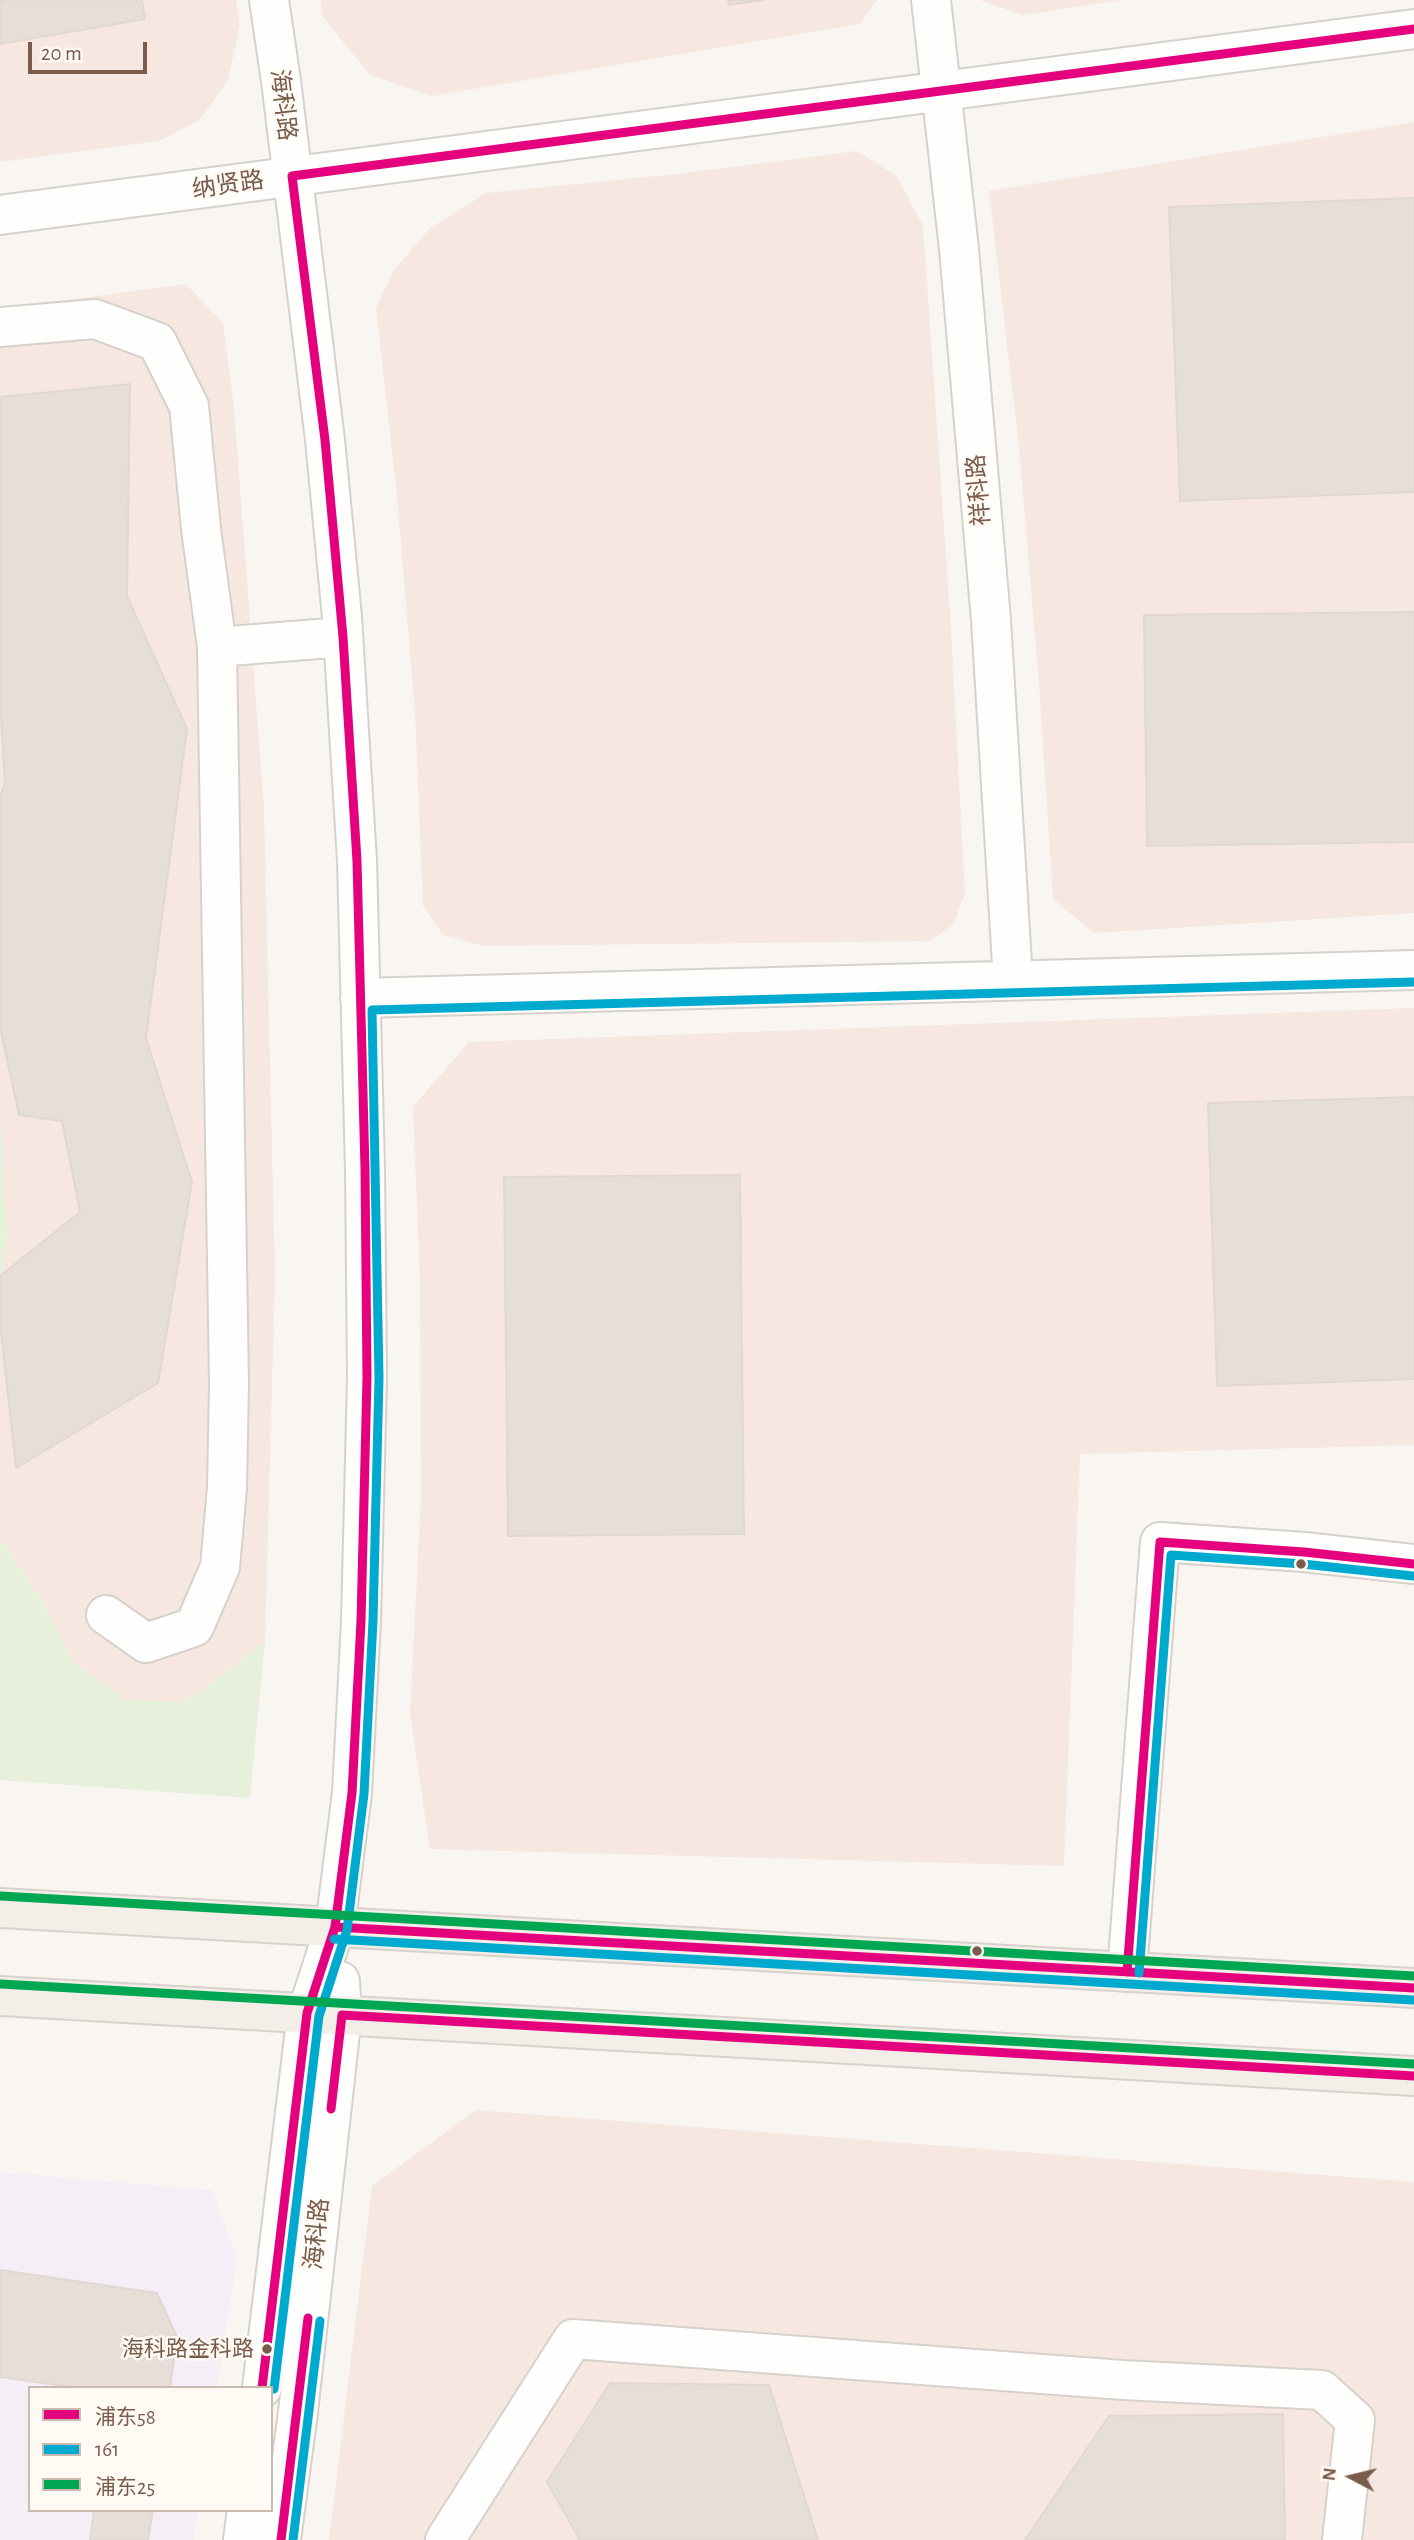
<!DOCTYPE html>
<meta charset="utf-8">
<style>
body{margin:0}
#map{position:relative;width:1414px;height:2540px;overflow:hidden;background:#f9f5f0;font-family:"Alegreya Sans","Noto Sans SC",sans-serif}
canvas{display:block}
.legend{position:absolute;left:28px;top:2386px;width:245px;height:126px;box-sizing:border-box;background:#fffaf3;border:2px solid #cabbb1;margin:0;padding:9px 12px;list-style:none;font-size:21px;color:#7a5c4d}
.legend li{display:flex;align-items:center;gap:14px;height:35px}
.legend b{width:35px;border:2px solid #cabbb1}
.north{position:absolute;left:1316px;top:2442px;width:70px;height:70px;-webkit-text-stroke:5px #fffaf3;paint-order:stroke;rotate:277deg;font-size:19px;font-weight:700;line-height:28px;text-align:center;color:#7a5c4d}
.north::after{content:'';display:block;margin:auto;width:24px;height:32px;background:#7a5c4d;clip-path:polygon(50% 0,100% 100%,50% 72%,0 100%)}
.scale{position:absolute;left:28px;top:42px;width:119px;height:32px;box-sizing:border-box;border:4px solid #7a5c4d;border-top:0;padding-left:9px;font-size:21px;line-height:24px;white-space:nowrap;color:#7a5c4d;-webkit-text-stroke:5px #fffaf3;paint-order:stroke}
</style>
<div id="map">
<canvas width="1414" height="2540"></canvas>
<ul class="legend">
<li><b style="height:9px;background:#e5007d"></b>浦东58</li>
<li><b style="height:9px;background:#00a9ce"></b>161</li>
<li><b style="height:9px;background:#00a651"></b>浦东25</li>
</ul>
<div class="north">N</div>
<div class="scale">20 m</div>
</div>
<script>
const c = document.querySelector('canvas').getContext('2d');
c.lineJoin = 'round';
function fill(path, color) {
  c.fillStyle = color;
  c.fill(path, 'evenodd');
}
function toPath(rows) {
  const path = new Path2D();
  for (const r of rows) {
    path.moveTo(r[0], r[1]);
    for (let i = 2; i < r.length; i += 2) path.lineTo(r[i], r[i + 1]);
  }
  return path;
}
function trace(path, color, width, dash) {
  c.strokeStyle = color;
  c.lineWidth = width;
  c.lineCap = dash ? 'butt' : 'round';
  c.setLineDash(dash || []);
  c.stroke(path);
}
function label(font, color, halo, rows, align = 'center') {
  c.font = font + ' "Alegreya Sans","Noto Sans SC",sans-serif';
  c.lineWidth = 5;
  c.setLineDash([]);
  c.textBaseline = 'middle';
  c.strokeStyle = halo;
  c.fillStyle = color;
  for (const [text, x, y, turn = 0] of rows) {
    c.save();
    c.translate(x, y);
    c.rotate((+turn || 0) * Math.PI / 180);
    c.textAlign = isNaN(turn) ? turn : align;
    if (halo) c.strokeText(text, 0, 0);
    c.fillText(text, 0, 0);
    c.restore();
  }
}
fill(toPath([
 [0,0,236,0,240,25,228,80,200,120,159,141,0,162],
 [320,0,877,0,860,24,432,96,370,75,323,17],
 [980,0,1121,0,1023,15],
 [1414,122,1414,913,1094,933,1053,899,1039,684,1019,447,989,191],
 [857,151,897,176,923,226,951,628,965,894,953,925,929,941,484,946,443,935,423,906,415,712,397,496,376,308,394,270,429,229,486,193,668,175],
 [186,284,223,323,234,407,264,809,275,1276,265,1641,186,1702,126,1701,75,1664,42,1602,0,1539,0,1285,7,1236,0,1110,0,309],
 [1414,1008,1414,1445,1080,1454,1064,1866,430,1849,410,1714,421,1497,420,1281,413,1107,469,1042],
 [476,2110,1414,2182,1414,2540,329,2540,372,2186]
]), '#f6e8e1');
fill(toPath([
 [0,2172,212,2190,237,2258,217,2388,30,2388,30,2510,198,2510,193,2540,0,2540]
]), '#f6eef6');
fill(toPath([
 [0,1110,7,1236,0,1285],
 [0,1539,42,1602,75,1664,126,1700,186,1702,265,1641,250,1798,0,1780]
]), '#e7f0db');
const building = toPath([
 [0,0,142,0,145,19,0,44,0,0],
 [728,0,764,0,729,5,728,0],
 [1414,198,1414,492,1180,501,1169,207,1414,198],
 [130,384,127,596,187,729,146,1038,192,1182,158,1383,16,1468,0,1322,0,1276,80,1212,62,1121,19,1115,0,1027,0,798,5,783,0,700,0,397,130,384],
 [1414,612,1414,842,1147,846,1144,615,1414,612],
 [1414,1097,1414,1379,1217,1386,1208,1103,1414,1097],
 [740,1175,744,1534,508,1536,504,1177,740,1175],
 [0,2270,157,2293,177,2337,170,2388,77,2388,0,2377,0,2270],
 [610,2383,769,2385,818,2540,580,2540,547,2482,610,2383],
 [1283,2414,1285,2540,1025,2540,1109,2416,1283,2414],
 [94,2510,153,2510,148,2540,90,2540,94,2510]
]);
fill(building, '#e6ded7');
trace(building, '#e2d8d2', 2);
const minor = toPath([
 [931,0,959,249,991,620,1013,980],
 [0,215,1414,29],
 [0,327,95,319,157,342,189,406,201,529,217,647,343,637],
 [360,998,1414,970],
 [106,1615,146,1643,194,1627,220,1567,227,1488,229,1384,217,647],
 [1127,1972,1160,1542,1304,1552,1414,1564],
 [262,2388,307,2013,335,1927,352,1793,361,1621,367,1378,365,1169,357,861,342,617,325,440,281,81,269,0],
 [243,2540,247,2510],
 [281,2540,298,2412,342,2015,340,1981],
 [445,2540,573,2339,1123,2380,1322,2390,1355,2420,1342,2540]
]);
const major = toPath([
 [0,1908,1414,1988],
 [0,1996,1414,2076]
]);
trace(minor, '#d7d1cb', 42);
trace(major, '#dad1cc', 42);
trace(minor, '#fefefd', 38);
trace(major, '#f3eee8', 38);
trace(toPath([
 [335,1927,1414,1988],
 [1127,1972,1160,1542,1304,1552,1414,1564],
 [331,2109,342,2015,1414,2076],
 [262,2388,307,2013,335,1927,352,1793,361,1621,367,1378,365,1169,357,861,343,637,325,440,292,176,1414,29],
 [281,2540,308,2318]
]), '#e5007d', 9);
trace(toPath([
 [334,1939,1413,2000],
 [1139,1973,1171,1555,1303,1564,1413,1576],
 [274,2389,319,2016,347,1930,364,1794,373,1621,379,1378,372,1010,1414,982],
 [293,2540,320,2321]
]), '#00a9ce', 9);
trace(toPath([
 [1,1896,1414,1976],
 [1,1984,1414,2064]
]), '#00a651', 9);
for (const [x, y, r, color] of [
 [1301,1564,6,"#7a5c4d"],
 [977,1951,6,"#7a5c4d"],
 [267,2349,6,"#7a5c4d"]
]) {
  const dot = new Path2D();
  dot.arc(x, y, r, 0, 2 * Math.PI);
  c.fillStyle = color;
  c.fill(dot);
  trace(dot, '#fffaf3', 2.5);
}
label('22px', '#7a5c4d', '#fffaf3', [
 ["海科路金科路",254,2349]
], 'right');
label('24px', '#7a5c4d', '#fffaf3', [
 ["海科路",283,105,83],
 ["纳贤路",228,185,-8],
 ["祥科路",979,490,-95],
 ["海科路",317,2234,-84]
]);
</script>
